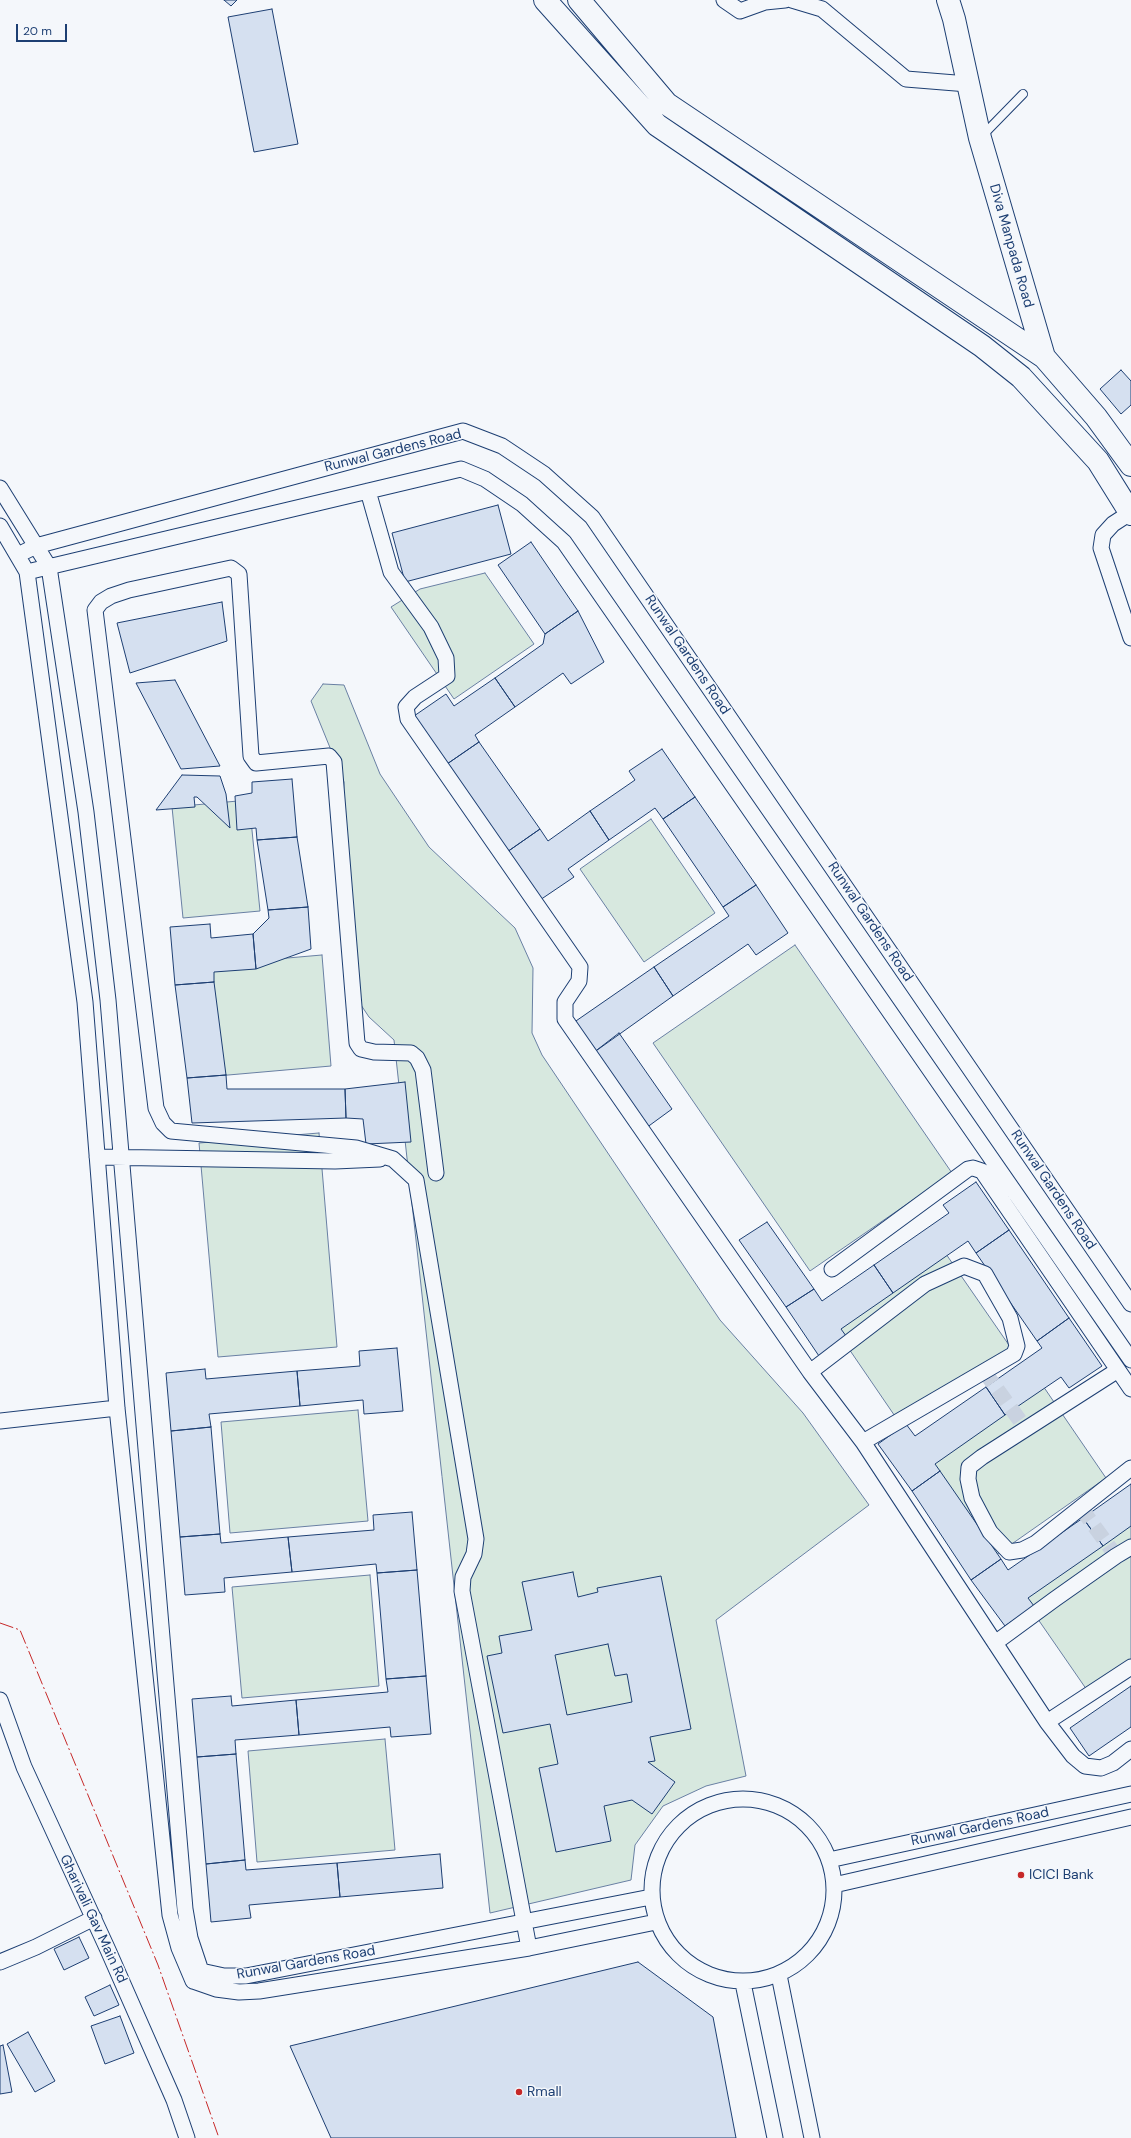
<!DOCTYPE html>
<style>
body{margin:0}
#map{position:relative;width:1131px;height:2138px;overflow:hidden;background:#f4f7fb;font-family:"DM Sans",sans-serif}
canvas{display:block}
.scale{position:absolute;left:16px;top:24px;width:51px;height:18px;box-sizing:border-box;border:2px solid #1d3f73;border-top:0;padding-left:5px;font-size:12px;line-height:14px;white-space:nowrap;color:#1d3f73;-webkit-text-stroke:3px #f4f7fb;paint-order:stroke}
</style>
<div id="map">
<canvas width="1131" height="2138"></canvas>
<div class="scale">20 m</div>
</div>
<script>
const c = document.querySelector('canvas').getContext('2d');
c.lineJoin = 'round';
function fill(path, color) {
  c.fillStyle = color;
  c.fill(path, 'evenodd');
}
function toPath(rows) {
  const path = new Path2D();
  for (const r of rows) {
    if (r.length === 3) {
      path.moveTo(r[0] + r[2], r[1]);
      path.arc(r[0], r[1], r[2], 0, 2 * Math.PI);
      continue;
    }
    path.moveTo(r[0], r[1]);
    for (let i = 2; i < r.length; i += 2) path.lineTo(r[i], r[i + 1]);
  }
  return path;
}
function trace(path, color, width, dash) {
  c.strokeStyle = color;
  c.lineWidth = width;
  c.lineCap = dash ? 'butt' : 'round';
  c.setLineDash(dash || []);
  c.stroke(path);
}
function label(font, color, halo, rows, align = 'center') {
  c.font = font + ' "DM Sans",sans-serif';
  c.lineWidth = 3;
  c.setLineDash([]);
  c.textBaseline = 'middle';
  c.strokeStyle = halo;
  c.fillStyle = color;
  for (const [text, x, y, turn = 0] of rows) {
    c.save();
    c.translate(x, y);
    c.rotate((+turn || 0) * Math.PI / 180);
    c.textAlign = isNaN(turn) ? turn : align;
    if (halo) c.strokeText(text, 0, 0);
    c.fillText(text, 0, 0);
    c.restore();
  }
}
const green = toPath([
 [485,573,534,644,454,699,391,607,420,589,485,573],
 [323,684,344,685,380,774,429,847,515,928,533,968,532,1033,542,1055,720,1320,803,1413,869,1505,716,1620,746,1776,706,1786,663,1806,635,1845,631,1880,490,1913,394,1040,369,1017,355,996,340,869,344,782,311,701,323,684],
 [249,800,260,911,183,918,172,807,249,800],
 [651,819,715,913,644,962,580,869,651,819],
 [795,945,952,1173,810,1271,653,1043,795,945],
 [322,955,331,1066,194,1078,184,967,322,955],
 [319,1133,337,1347,218,1357,199,1143,319,1133],
 [946,1254,1011,1348,901,1425,836,1330,946,1254],
 [1041,1383,1106,1478,996,1555,930,1460,1041,1383],
 [358,1410,368,1521,230,1533,221,1422,358,1410],
 [1131,1524,1131,1664,1089,1693,1024,1599,1131,1524],
 [370,1575,379,1686,242,1698,232,1587,370,1575],
 [385,1739,395,1850,257,1862,248,1751,385,1739]
]);
fill(green, '#d7e8df');
trace(green, '#687fa3', 1);
const building = toPath([
 [224,0,237,0,231,6,224,0],
 [272,9,298,144,254,152,228,17,272,9],
 [1121,370,1131,381,1131,405,1121,414,1100,389,1121,370],
 [498,505,511,554,405,582,392,533,498,505],
 [531,542,578,611,545,634,498,565,531,542],
 [222,602,227,641,130,673,117,623,222,602],
 [578,611,604,662,571,684,563,673,515,707,495,678,543,644,545,634,578,611],
 [495,678,515,707,475,735,479,742,447,764,414,716,446,694,454,706,495,678],
 [175,680,220,766,181,769,136,683,175,680],
 [479,742,540,829,507,852,447,764,479,742],
 [662,749,695,797,663,819,655,808,609,840,590,811,635,780,629,771,662,749],
 [182,775,220,776,226,794,230,828,197,797,194,797,195,807,156,810,182,775],
 [292,779,297,837,257,840,256,828,237,830,235,796,252,793,252,782,292,779],
 [695,797,756,885,723,907,663,819,695,797],
 [590,811,609,840,568,869,574,877,540,900,507,852,540,829,548,841,590,811],
 [297,837,308,907,268,910,257,840,297,837],
 [756,885,788,933,756,955,748,944,673,996,654,967,729,916,723,907,756,885],
 [308,907,311,949,256,969,253,934,269,918,268,910,308,907],
 [210,924,211,938,253,934,256,969,214,972,214,982,175,985,170,927,210,924],
 [654,967,673,996,593,1053,573,1023,654,967],
 [214,982,226,1075,187,1078,175,985,214,982],
 [619,1033,672,1109,646,1128,593,1053,619,1033],
 [226,1075,227,1089,345,1089,346,1118,192,1123,187,1078,226,1075],
 [405,1082,411,1142,366,1144,363,1119,346,1118,345,1089,405,1082],
 [976,1182,1009,1230,976,1253,968,1241,893,1293,874,1265,949,1213,943,1205,976,1182],
 [767,1222,814,1289,786,1307,739,1240,767,1222],
 [1009,1230,1069,1318,1037,1341,976,1253,1009,1230],
 [874,1265,893,1293,841,1329,849,1340,821,1359,786,1307,814,1289,822,1301,874,1265],
 [1069,1318,1102,1366,1069,1388,1061,1377,1005,1415,986,1387,1042,1348,1037,1341,1069,1318],
 [397,1348,403,1411,364,1414,363,1400,300,1406,297,1371,360,1366,359,1351,397,1348],
 [205,1369,206,1379,297,1371,300,1406,209,1414,211,1427,171,1431,166,1373,205,1369],
 [986,1387,1005,1415,935,1464,940,1471,912,1491,878,1444,906,1424,915,1436,986,1387],
 [211,1427,220,1534,180,1537,171,1431,211,1427],
 [940,1471,1001,1559,971,1580,912,1491,940,1471],
 [1131,1484,1131,1526,1103,1546,1083,1518,1131,1484],
 [412,1512,417,1570,377,1573,376,1564,292,1572,288,1537,374,1530,373,1515,412,1512],
 [1083,1518,1103,1546,1028,1598,1034,1606,1005,1626,971,1580,1001,1559,1008,1570,1083,1518],
 [220,1534,221,1543,288,1537,292,1572,224,1578,225,1592,185,1595,180,1537,220,1534],
 [417,1570,426,1676,386,1679,377,1573,417,1570],
 [573,1572,578,1597,598,1592,597,1588,661,1576,691,1729,650,1737,655,1761,648,1762,675,1782,652,1814,632,1800,604,1806,611,1841,556,1852,539,1768,558,1764,550,1724,503,1733,487,1656,502,1653,499,1636,532,1630,522,1582,573,1572],
 [608,1644,615,1676,627,1674,632,1702,567,1715,555,1655,608,1644],
 [426,1676,431,1734,391,1737,390,1727,299,1735,296,1700,388,1692,386,1679,426,1676],
 [1131,1686,1131,1727,1089,1756,1070,1728,1131,1686],
 [231,1696,232,1706,296,1700,299,1735,235,1740,236,1754,197,1757,192,1699,231,1696],
 [236,1754,245,1860,206,1864,197,1757,236,1754],
 [440,1854,443,1888,340,1897,337,1863,440,1854],
 [245,1860,246,1870,337,1863,340,1897,249,1905,251,1918,211,1922,206,1864,245,1860],
 [79,1937,89,1958,64,1970,54,1949,79,1937],
 [638,1962,713,2017,736,2138,331,2138,290,2046,638,1962],
 [110,1985,119,2005,94,2016,85,1997,110,1985],
 [120,2016,134,2053,105,2064,91,2026,120,2016],
 [28,2032,55,2081,35,2092,7,2044,28,2032],
 [3,2045,12,2092,0,2094,0,2046,3,2045]
]);
fill(building, '#d5e0f0');
trace(building, '#1d3f73', 1);
trace(toPath([
 [984,1371,1026,1429],
 [1081,1508,1116,1556]
]), '#c9d2e0', 15, [15, 8]);
const lane = toPath([
 [982,136,1023,94]
]);
const street = toPath([
 [724,0,740,11,765,2,785,0],
 [792,0,822,9,906,79,968,84],
 [0,488,49,567,86,812,108,1000,185,1909,190,1938,201,1971],
 [368,491,391,572,431,627,446,658,447,676,415,697,406,707,408,719,580,967,579,981,565,1002,565,1019,810,1372,863,1442,1047,1722,1073,1756,1085,1766,1101,1768,1113,1763,1131,1749],
 [1130,513,1113,524,1103,535,1101,548,1131,638],
 [0,526,27,572,85,1002,117,1408,170,1915,179,1948,193,1981],
 [18,555,36,546,463,431,502,446,544,474,592,517,1131,1304],
 [27,572,461,469,485,479,522,504,564,542,1131,1360],
 [97,1157,335,1161,380,1159],
 [436,1173,423,1070,417,1058,411,1053,374,1052,361,1049,357,1043,334,762,329,756,256,763,251,756,239,574,231,568,129,590,111,596,101,602,95,610,156,1108,163,1123,171,1131,356,1148,393,1159,416,1180,476,1539,474,1554,463,1577,462,1591,529,1948],
 [832,1269,968,1169,973,1168,982,1171,1131,1389],
 [1118,1370,982,1457,969,1467,968,1479,972,1498,990,1532,1009,1552,1022,1550,1036,1543,1131,1468],
 [810,1372,925,1284,964,1266,985,1274,1010,1318,1017,1346,1014,1354,863,1442],
 [0,1421,117,1408],
 [995,1643,1055,1599,1116,1556,1131,1547],
 [0,1700,24,1767,108,1950,174,2100,187,2138],
 [1047,1722,1131,1667],
 [743,1890,91],
 [829,1860,1131,1794],
 [834,1885,1131,1817],
 [0,1962,36,1947,94,1918],
 [201,1971,224,1976,246,1976,651,1897],
 [779,1975,812,2138],
 [193,1981,216,1989,239,1992,259,1991,529,1948,656,1922],
 [743,1983,775,2138]
]);
const secondary = toPath([
 [545,0,657,125,982,346,1021,377,1098,461,1131,514],
 [579,0,667,104,1044,357],
 [948,0,954,19,980,138,1044,357,1096,417,1131,465]
]);
trace(lane, '#1d3f73', 10);
trace(street, '#1d3f73', 17);
trace(secondary, '#1d3f73', 24);
trace(lane, '#f4f7fb', 8);
trace(street, '#f4f7fb', 15);
trace(secondary, '#f4f7fb', 22);
trace(toPath([
 [0,1623,20,1630,158,1965,219,2138]
]), '#c62828', 1, [14, 3, 2, 3]);
for (const [x, y, r, color] of [
 [1021,1875,4,"#c62828"],
 [519,2092,4,"#c62828"]
]) {
  const dot = new Path2D();
  dot.arc(x, y, r, 0, 2 * Math.PI);
  c.fillStyle = color;
  c.fill(dot);
  trace(dot, '#f4f7fb', 1.5);
}
label('14px', '#1d3f73', '#f4f7fb', [
 ["Diva Manpada Road",1011,246,74],
 ["Runwal Gardens Road",393,451,-14],
 ["Runwal Gardens Road",687,655,56],
 ["Runwal Gardens Road",870,922,56],
 ["Runwal Gardens Road",1053,1190,56],
 ["Runwal Gardens Road",980,1827,-12],
 ["Gharivali Gav Main Rd",93,1919,65],
 ["Runwal Gardens Road",306,1963,-10]
]);
label('14px', '#1d3f73', '#f4f7fb', [
 ["ICICI Bank",1029,1875],
 ["Rmall",527,2092]
], 'left');
</script>
